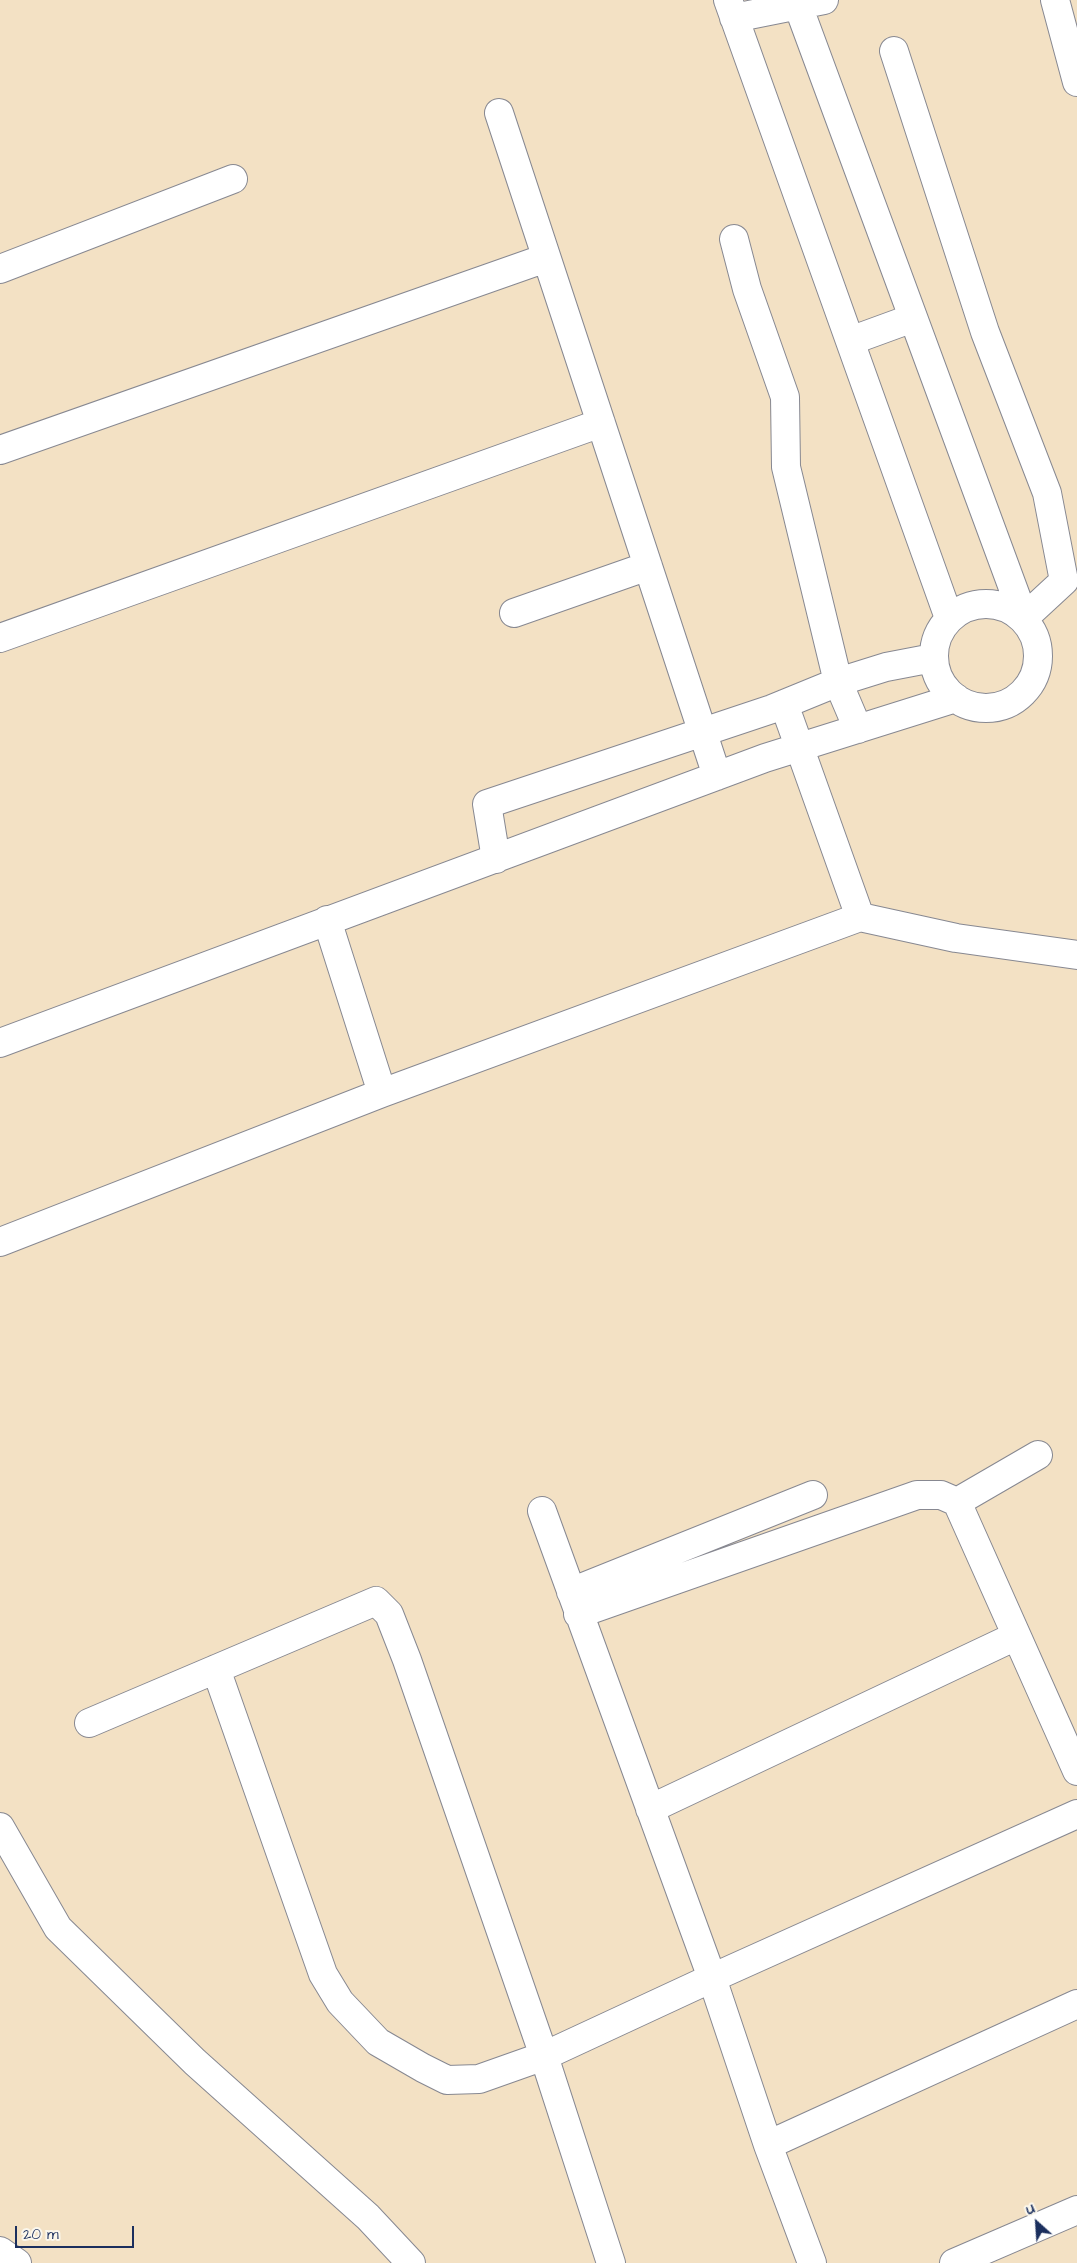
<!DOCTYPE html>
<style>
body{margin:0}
#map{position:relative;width:1077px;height:2263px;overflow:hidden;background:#f3e1c4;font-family:"Architects Daughter",sans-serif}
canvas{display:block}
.north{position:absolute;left:1012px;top:2198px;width:50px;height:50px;-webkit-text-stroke:4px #fbf7ec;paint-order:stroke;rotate:334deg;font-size:14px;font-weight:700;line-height:20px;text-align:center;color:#1b2f5e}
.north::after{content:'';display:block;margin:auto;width:18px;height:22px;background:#1b2f5e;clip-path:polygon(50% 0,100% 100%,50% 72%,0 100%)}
.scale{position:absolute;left:15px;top:2226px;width:119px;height:22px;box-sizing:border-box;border:2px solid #1b2f5e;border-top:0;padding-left:6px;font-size:15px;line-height:18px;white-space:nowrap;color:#1b2f5e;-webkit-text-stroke:4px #fbf7ec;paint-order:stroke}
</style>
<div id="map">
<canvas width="1077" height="2263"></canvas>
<div class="north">U</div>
<div class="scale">20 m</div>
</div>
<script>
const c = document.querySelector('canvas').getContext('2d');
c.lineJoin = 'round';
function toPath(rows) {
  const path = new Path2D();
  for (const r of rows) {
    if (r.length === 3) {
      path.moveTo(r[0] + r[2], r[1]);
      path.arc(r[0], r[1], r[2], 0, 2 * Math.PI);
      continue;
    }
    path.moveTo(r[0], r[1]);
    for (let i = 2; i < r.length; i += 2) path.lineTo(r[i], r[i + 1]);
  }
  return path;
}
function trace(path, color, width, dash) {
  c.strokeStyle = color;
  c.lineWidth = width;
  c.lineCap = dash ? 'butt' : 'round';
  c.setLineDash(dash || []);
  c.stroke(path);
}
const minor = toPath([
 [728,0,949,618],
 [796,0,1024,618,1064,581,1047,493,985,332,894,51],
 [1055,0,1077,82],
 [734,18,824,0],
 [499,113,717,776],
 [734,239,747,289,785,397,786,467,838,682,858,729],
 [0,269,233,179],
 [850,341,913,318],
 [0,450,546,258],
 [986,656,52],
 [514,613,648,566],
 [0,638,601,423],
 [496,859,487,804,772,709,838,682,886,667,933,658],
 [860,917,956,938,1077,955],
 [327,920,382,1093],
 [0,1043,765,758,956,698],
 [0,1242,382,1093,860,917,784,704],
 [957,1502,1038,1455],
 [542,1511,712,1978,768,2145,812,2263],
 [571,1592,813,1495],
 [578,1614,917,1495,941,1495,957,1502,1077,1771],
 [216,1669,323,1974,340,2002,378,2042,423,2068,447,2080,479,2079,544,2056,712,1978,1077,1814],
 [89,1723,376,1601,389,1614,407,1660,544,2056,611,2263],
 [650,1809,1016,1636],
 [0,1827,58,1928,195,2062,368,2217,411,2263],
 [768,2145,1077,2004],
 [0,2251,17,2263],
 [954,2263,1077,2210]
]);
trace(minor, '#878891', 30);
trace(minor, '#fff', 28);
</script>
